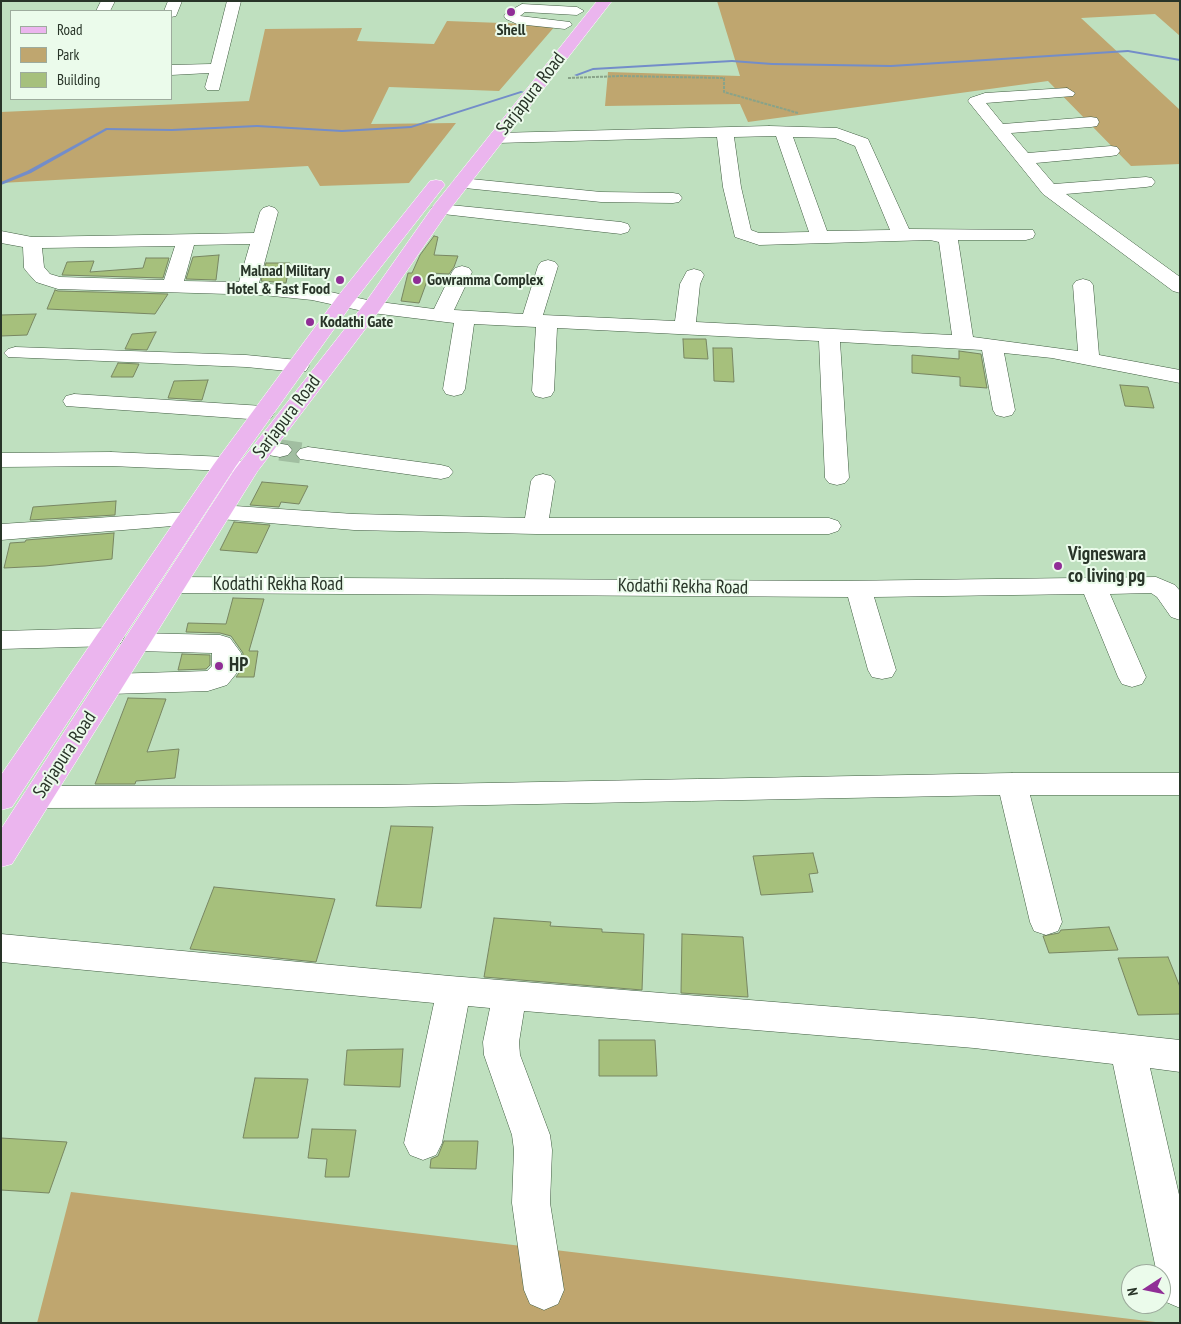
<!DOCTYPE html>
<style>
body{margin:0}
#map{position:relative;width:1181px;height:1324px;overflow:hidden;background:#bfe0bf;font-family:"PT Sans Narrow",sans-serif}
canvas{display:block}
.frame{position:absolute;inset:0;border:2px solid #283428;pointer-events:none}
.legend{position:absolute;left:10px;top:10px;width:162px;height:90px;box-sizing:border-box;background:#ebfbeb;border:1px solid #9dab9d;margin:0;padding:6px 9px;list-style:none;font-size:15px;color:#283428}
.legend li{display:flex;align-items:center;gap:10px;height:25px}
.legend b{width:25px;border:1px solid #9dab9d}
.north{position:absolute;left:1121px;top:1264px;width:50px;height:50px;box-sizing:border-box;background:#ebfbeb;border:1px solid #9dab9d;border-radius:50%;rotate:259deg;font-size:14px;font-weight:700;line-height:20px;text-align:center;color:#283428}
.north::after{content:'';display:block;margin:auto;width:18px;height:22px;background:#902e96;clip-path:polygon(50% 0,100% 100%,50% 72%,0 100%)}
</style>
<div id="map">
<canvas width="1181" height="1324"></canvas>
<div class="frame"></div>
<ul class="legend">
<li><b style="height:6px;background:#ebb5ee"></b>Road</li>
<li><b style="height:14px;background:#bfa66f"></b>Park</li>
<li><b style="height:14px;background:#a6c07c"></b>Building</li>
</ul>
<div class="north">N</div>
</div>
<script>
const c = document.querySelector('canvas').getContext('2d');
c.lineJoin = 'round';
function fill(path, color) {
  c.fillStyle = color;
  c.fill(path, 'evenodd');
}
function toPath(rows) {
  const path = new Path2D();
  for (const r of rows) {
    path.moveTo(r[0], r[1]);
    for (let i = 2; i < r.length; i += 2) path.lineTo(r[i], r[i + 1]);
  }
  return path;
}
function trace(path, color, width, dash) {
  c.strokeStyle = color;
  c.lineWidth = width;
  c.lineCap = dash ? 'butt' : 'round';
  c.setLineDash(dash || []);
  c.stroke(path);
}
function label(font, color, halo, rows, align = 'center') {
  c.font = font + ' "PT Sans Narrow",sans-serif';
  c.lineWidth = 4;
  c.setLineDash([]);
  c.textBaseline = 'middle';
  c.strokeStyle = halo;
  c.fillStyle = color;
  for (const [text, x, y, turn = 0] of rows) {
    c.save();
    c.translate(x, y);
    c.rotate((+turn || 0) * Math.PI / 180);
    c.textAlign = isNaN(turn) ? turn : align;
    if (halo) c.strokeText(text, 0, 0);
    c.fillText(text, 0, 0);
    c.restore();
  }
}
fill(toPath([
 [717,1,1180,1,1180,36,1155,14,1081,18,1180,110,1180,164,1131,166,1048,81,748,122,740,104,605,106,608,72,740,76],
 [447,21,556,25,499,91,389,87,371,124,456,123,409,183,320,186,308,166,1,183,1,112,249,101,265,29,362,28,357,41,434,44],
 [71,1192,1164,1323,37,1323]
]), '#bfa66f');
fill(toPath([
 [1128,50,1180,59,1180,61,1128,52,891,67,772,65,732,62,593,70,577,76,574,75,593,68,732,60,772,63,891,65,1128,50],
 [521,91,524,92,411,128,342,132,257,127,172,131,107,130,31,173,1,185,1,182,27,171,106,128,172,129,257,125,342,130,411,126,521,91]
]), '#738dc9');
const building = toPath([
 [434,236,438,237,434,255,458,256,454,267,449,274,430,273,419,303,401,301,408,273,412,273,420,255,434,236],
 [219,255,216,280,186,279,193,257,219,255],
 [146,258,169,258,163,278,62,275,67,262,94,261,90,272,143,268,146,258],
 [266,263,290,263,286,283,261,281,266,263],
 [55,290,58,291,168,294,155,314,47,309,55,290],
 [36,314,27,335,1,336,1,315,36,314],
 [156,332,147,350,125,349,132,334,156,332],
 [683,339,706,339,708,359,684,358,683,339],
 [713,348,732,348,734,382,714,381,713,348],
 [959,351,981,354,987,388,960,386,960,377,912,373,912,355,959,359,959,351],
 [118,363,139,364,133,377,111,377,118,363],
 [208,380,202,400,168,398,174,381,208,380],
 [1120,385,1148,387,1154,408,1125,406,1120,385],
 [262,482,308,486,299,504,281,502,279,507,250,505,262,482],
 [116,501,115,515,30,520,33,507,116,501],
 [234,522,270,525,257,553,220,550,234,522],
 [114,533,112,559,45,566,4,568,10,543,25,542,26,540,114,533],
 [233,598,264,599,249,651,258,651,254,677,236,677,242,669,243,653,231,636,220,633,186,632,188,623,226,624,233,598],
 [182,654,210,655,210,665,206,669,178,670,182,654],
 [128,698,166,699,147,752,179,749,175,778,136,781,135,784,95,784,128,698],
 [391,826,433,827,421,908,376,906,391,826],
 [813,853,818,873,809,874,813,892,761,895,753,856,813,853],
 [214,887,335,899,316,962,190,949,214,887],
 [494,918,551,922,550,926,602,929,602,932,644,934,642,990,484,977,494,918],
 [1109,927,1118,950,1049,953,1043,936,1059,933,1061,930,1109,927],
 [682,934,743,937,748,997,681,993,682,934],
 [1168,957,1180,987,1180,1014,1138,1015,1118,958,1168,957],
 [599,1040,655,1040,657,1076,599,1076,599,1040],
 [403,1049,400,1087,344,1085,347,1050,403,1049],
 [255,1078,308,1079,298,1138,243,1138,255,1078],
 [312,1129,356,1130,349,1177,325,1177,327,1159,308,1158,312,1129],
 [1,1138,67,1142,49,1193,1,1190,1,1138],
 [444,1141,478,1141,476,1169,430,1168,431,1159,438,1156,444,1141]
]);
fill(building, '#a6c07c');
trace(building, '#788662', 1);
trace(toPath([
 [280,450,308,454]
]), '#a1bea1', 21, [21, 11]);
const minor = toPath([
 [101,1,115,1,110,11,96,11,101,1],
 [168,1,182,1,176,16,171,17,171,11,164,11,168,1],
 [227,1,241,1,219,90,207,90,205,87,209,73,171,75,171,65,211,64,227,1],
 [522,4,577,7,584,11,577,15,525,12,520,16,570,22,572,25,565,29,517,24,506,19,504,16,506,13,522,4],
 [1067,88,1075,93,1073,96,986,103,1003,124,1091,117,1097,118,1099,122,1097,126,1091,127,1011,133,1028,153,1111,146,1117,147,1120,151,1117,155,1111,156,1036,163,1054,184,1146,177,1152,178,1155,182,1152,186,1146,187,1066,194,1180,277,1180,293,1173,291,1043,194,968,101,970,98,985,93,1067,88],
 [769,126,837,128,868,139,909,229,1033,230,1035,234,1033,238,1026,240,958,240,973,337,1078,351,1073,285,1076,281,1083,279,1090,281,1093,285,1099,355,1180,370,1180,383,1052,358,1004,353,1015,410,1012,415,1004,417,996,415,993,410,982,350,840,342,849,478,845,483,837,485,829,483,825,478,819,341,557,328,554,391,551,396,543,398,535,396,532,391,536,327,474,324,465,389,462,394,454,396,446,394,443,389,454,323,372,313,312,300,263,295,58,289,36,282,27,272,24,268,23,247,1,243,1,231,32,237,254,233,260,212,263,208,269,206,275,208,278,212,259,283,312,288,372,301,434,309,452,272,455,268,462,266,469,268,472,272,454,310,523,314,538,266,541,262,548,260,555,262,558,266,543,315,675,321,680,284,687,271,694,269,701,271,704,275,700,284,696,322,952,335,939,242,930,240,759,245,735,237,723,187,717,137,497,143,491,142,489,138,491,134,497,133,769,126],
 [776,136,809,232,759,233,751,230,741,187,734,137,776,136],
 [793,137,835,138,855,146,890,230,827,231,793,137],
 [250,244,239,282,184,281,194,245,250,244],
 [175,246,164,280,60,277,50,274,44,267,42,248,175,246],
 [461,178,601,192,673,193,679,194,682,198,679,202,673,203,601,202,455,187,452,183,455,179,461,178],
 [440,204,621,222,628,224,630,228,628,232,621,234,434,213,431,209,434,205,440,204],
 [15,347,246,355,298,360,306,361,309,366,306,371,298,372,246,367,8,357,4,353,8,349,15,347],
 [74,394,263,406,271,408,274,413,271,418,263,420,66,406,63,401,66,396,74,394],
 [264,441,288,445,292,450,288,455,280,457,256,453,252,448,256,443,264,441],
 [308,447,441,465,449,467,453,472,449,477,441,479,300,459,296,454,300,449,308,447],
 [111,452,226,457,255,464,259,469,255,474,247,476,226,471,111,466,1,467,1,453,111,452],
 [543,474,551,476,555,481,549,518,829,518,838,521,841,526,838,531,829,534,536,534,354,530,220,519,211,517,208,512,211,507,220,505,354,514,525,518,531,481,535,476,543,474],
 [188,512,197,514,200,519,197,524,1,540,1,524,188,512],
 [174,577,836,581,1156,577,1175,585,1180,591,1180,620,1171,617,1157,597,1151,593,1110,594,1146,677,1142,684,1132,687,1122,684,1118,677,1084,594,874,597,896,670,892,677,882,679,872,677,868,670,848,597,174,593,165,591,161,585,165,579,174,577],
 [111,628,121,631,124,637,121,643,111,646,1,649,1,631,111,628],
 [137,633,220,635,230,638,241,653,240,669,227,685,208,691,110,694,100,691,96,684,100,677,110,674,207,671,212,666,212,653,137,651,127,648,123,642,127,636,137,633],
 [1012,773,1180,773,1180,795,1030,795,1062,922,1058,931,1046,935,1034,931,1030,922,1000,795,383,807,38,808,27,805,23,797,27,789,38,786,383,785,1012,773],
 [1,934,450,976,974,1018,1180,1040,1180,1072,1150,1068,1180,1199,1180,1308,1166,1302,1161,1291,1161,1274,1157,1274,1113,1064,974,1048,524,1011,519,1042,520,1055,550,1135,552,1150,550,1203,564,1290,558,1304,544,1310,530,1304,524,1290,512,1203,514,1150,512,1135,484,1055,483,1042,490,1008,468,1006,442,1143,436,1155,423,1160,410,1155,404,1143,434,1003,1,962,1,934]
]);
const major = toPath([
 [597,1,612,1,447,213,379,311,257,472,12,864,1,867,1,829,235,469,365,303,434,205,597,1],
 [436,180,442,181,445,185,352,304,236,466,12,807,1,810,1,775,214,464,338,296,430,181,436,180]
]);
trace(minor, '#405c41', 1);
trace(major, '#fff', 1);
trace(toPath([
 [568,78,621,76,724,78,724,92,798,113]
]), '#89a389', 2, [3, 1]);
fill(minor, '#fff');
fill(major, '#ebb5ee');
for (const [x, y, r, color] of [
 [511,12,5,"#902e96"],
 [340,280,5,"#902e96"],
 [417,280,5,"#902e96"],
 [310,322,5,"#902e96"],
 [1058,566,5,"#902e96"],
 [219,666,5,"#902e96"]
]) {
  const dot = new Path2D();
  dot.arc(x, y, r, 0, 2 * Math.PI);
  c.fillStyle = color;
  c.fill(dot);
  trace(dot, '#ebfbeb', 2);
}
label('bold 16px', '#283428', '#ebfbeb', [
 ["Shell",511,30,"center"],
 ["Malnad Military",330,271,"right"],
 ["Hotel & Fast Food",330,289,"right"],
 ["Gowramma Complex",427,280],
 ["Kodathi Gate",320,322]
], 'left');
label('19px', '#283428', '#ebfbeb', [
 ["Sarjapura Road",531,94,-52],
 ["Sarjapura Road",287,417,-53],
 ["Kodathi Rekha Road",278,585],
 ["Kodathi Rekha Road",683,587,1],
 ["Sarjapura Road",65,755,-57]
]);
label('bold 19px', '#283428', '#ebfbeb', [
 ["Vigneswara",1068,555],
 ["co living pg",1068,577],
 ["HP",229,666]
], 'left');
</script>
